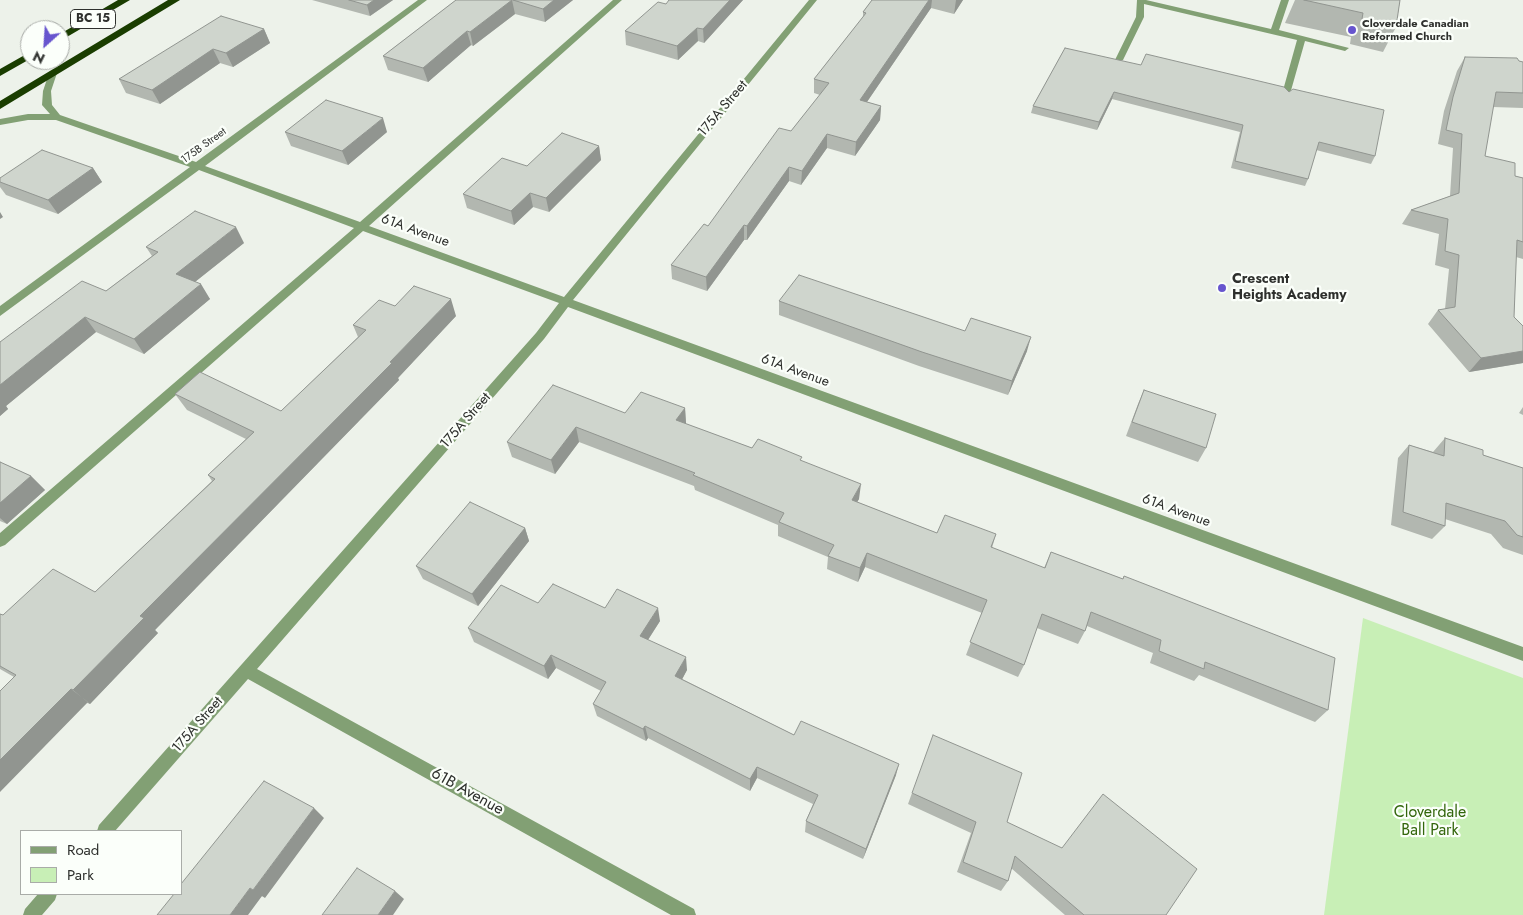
<!DOCTYPE html>
<style>
body{margin:0}
#map{position:relative;width:1523px;height:915px;overflow:hidden;background:#edf2ea;font-family:Jost,sans-serif}
canvas{display:block}
.legend{position:absolute;left:20px;top:830px;width:162px;height:65px;box-sizing:border-box;background:#fbfffa;border:1px solid #a9aca8;margin:0;padding:6px 9px;list-style:none;font-size:15px;color:#2e302d}
.legend li{display:flex;align-items:center;gap:10px;height:25px}
.legend b{width:25px;border:1px solid #a9aca8}
.north{position:absolute;left:20px;top:20px;width:50px;height:50px;box-sizing:border-box;background:#fbfffa;border:1px solid #a9aca8;border-radius:50%;rotate:206deg;font-size:14px;font-weight:700;line-height:20px;text-align:center;color:#2e302d}
.north::after{content:'';display:block;margin:auto;width:18px;height:22px;background:#6755ce;clip-path:polygon(50% 0,100% 100%,50% 72%,0 100%)}
</style>
<div id="map">
<canvas width="1523" height="915"></canvas>
<ul class="legend">
<li><b style="height:6px;background:#82a074"></b>Road</li>
<li><b style="height:14px;background:#c8efb6"></b>Park</li>
</ul>
<div class="north">N</div>
</div>
<script>
const c = document.querySelector('canvas').getContext('2d');
c.lineJoin = 'round';
function fill(path, color) {
  c.fillStyle = color;
  c.fill(path, 'evenodd');
}
function toPath(rows) {
  const path = new Path2D();
  for (const r of rows) {
    path.moveTo(r[0], r[1]);
    for (let i = 2; i < r.length; i += 2) path.lineTo(r[i], r[i + 1]);
  }
  return path;
}
function trace(path, color, width, dash) {
  c.strokeStyle = color;
  c.lineWidth = width;
  c.lineCap = dash ? 'butt' : 'round';
  c.setLineDash(dash || []);
  c.stroke(path);
}
function label(font, color, halo, rows, align = 'center') {
  c.font = font + ' Jost,sans-serif';
  c.lineWidth = 4.5;
  c.setLineDash([]);
  c.textBaseline = 'middle';
  c.strokeStyle = halo;
  c.fillStyle = color;
  for (const [text, x, y, turn = 0] of rows) {
    c.save();
    c.translate(x, y);
    c.rotate((+turn || 0) * Math.PI / 180);
    c.textAlign = isNaN(turn) ? turn : align;
    if (halo) c.strokeText(text, 0, 0);
    c.fillText(text, 0, 0);
    c.restore();
  }
}
fill(toPath([
 [1363,618,1523,678,1523,915,1324,915]
]), '#c8efb6');
trace(toPath([
 [37,30,45,25]
]), '#929690', 2.5, [2, 2]);
fill(toPath([
 [418,0,427,0,205,166,360,222,613,0,622,0,369,226,564,297,809,0,817,0,573,300,1523,647,1523,661,568,307,544,339,257,669,694,909,696,915,671,915,248,679,115,831,97,831,99,825,536,333,559,303,363,231,5,545,0,547,0,533,354,228,199,170,0,316,0,306,190,167,56,120,28,120,0,125,0,119,28,114,50,114,42,105,43,91,49,73,53,70,57,73,51,91,52,105,60,115,196,162,418,0],
 [1137,0,1146,0,1271,29,1281,0,1289,0,1279,30,1349,48,1345,51,1305,41,1290,94,1286,97,1282,94,1297,40,1144,4,1144,17,1123,60,1116,62,1115,60,1136,17,1137,0],
 [38,894,57,894,55,900,42,915,23,915,25,909,38,894]
]), '#82a074');
fill(toPath([
 [118,0,130,0,60,41,60,34,118,0],
 [168,0,180,0,0,109,0,101,168,0],
 [30,52,30,59,0,76,0,69,30,52]
]), '#1a3d00');
fill(toPath([
 [312,0,393,0,370,16],
 [456,0,573,0,545,22,515,14,473,46,471,45,428,82,388,70,383,56],
 [743,0,704,43,698,41,678,60,626,45,625,31,666,4],
 [872,0,963,0,954,14,931,8,867,102,881,106,880,120,855,156,827,148,801,185,789,181,747,240,744,240,707,291,672,279,671,265,708,226,791,131,820,95,814,93,814,79,863,17,863,12],
 [1295,0,1400,0,1396,27,1383,52,1350,44,1351,37,1285,23],
 [264,29,270,43,233,67,220,63,160,104,126,93,119,79],
 [1065,48,1375,156,1371,164,1316,150,1308,179,1305,186,1231,168,1240,132,1112,99,1097,130,1031,113,1033,106],
 [1465,57,1523,62,1523,108,1493,107,1485,156,1515,176,1523,178,1523,259,1516,257,1514,317,1523,326,1523,363,1469,372,1428,324,1438,310,1445,309,1449,269,1435,265,1439,234,1402,224,1411,210,1450,196,1453,148,1438,144,1444,111,1457,71],
 [285,132,387,132,348,165,291,146],
 [599,146,601,160,549,212,533,207,514,225,467,208,463,194,527,166],
 [93,168,102,182,58,214,6,195,0,187,0,178],
 [244,243,195,282,210,299,144,354,96,332,6,406,8,409,0,416,0,342,106,291,152,256,146,247],
 [779,301,965,331,1027,351,1008,395,919,366,779,315],
 [395,306,456,316,398,378,399,380,155,630,158,633,90,704,14,677,0,669,0,614,3,615,95,592,212,481,208,475,246,439,187,410,175,394,281,411,358,337,353,325],
 [1144,390,1206,448,1198,462,1126,436,1138,404],
 [1523,407,1523,415,1519,413],
 [685,408,686,424,752,448,802,461,859,499,857,502,893,516,937,533,996,534,992,548,1044,568,1051,552,1123,579,1124,576,1328,710,1315,722,1199,675,1194,681,1150,663,1153,653,1087,626,1085,631,1078,644,1037,628,1024,665,1018,677,966,655,982,613,865,567,858,582,827,569,828,557,778,536,778,525,695,490,694,486,579,442,555,474,512,457,507,442,625,413],
 [1445,438,1483,455,1523,468,1523,555,1503,548,1491,534,1445,519,1445,526,1432,539,1391,525,1398,458,1409,445,1433,452],
 [0,462,31,476,45,490,7,524,0,521],
 [525,528,529,541,478,606,423,579,416,566],
 [538,603,605,608,660,621,648,640,687,670,682,679,794,735,896,775,863,859,805,832,806,821,813,804,757,778,750,791,648,738,646,741,597,716,593,704,601,691,556,668,548,679,474,642,468,628],
 [912,793,1007,822,1166,915,1065,915,1011,868,1008,881,1001,891,957,872,971,833,908,804]
]), '#b2b7b0');
fill(toPath([
 [374,0,393,0,370,16,367,5],
 [512,0,515,14,473,46,470,32],
 [554,0,573,0,545,22,543,9],
 [730,0,743,0,704,43,703,29],
 [929,0,932,0,931,8,858,115,860,100],
 [956,0,963,0,954,14],
 [697,28,698,41,678,60,677,46],
 [264,29,270,43,233,67,226,53],
 [467,31,471,45,428,82,423,68],
 [213,49,220,63,160,104,152,90],
 [1114,92,1112,99,1097,130,1099,122],
 [881,106,880,120,855,156,856,142],
 [383,118,387,132,348,165,342,151],
 [827,134,827,148,801,185,802,171],
 [599,146,601,160,549,212,546,198],
 [789,167,789,181,747,240,747,226],
 [93,168,102,182,58,214,48,200],
 [530,193,533,207,514,225,511,211],
 [0,212,3,217,0,219],
 [744,225,744,240,707,291,706,277],
 [236,227,244,243,186,289,176,274],
 [201,284,210,299,144,354,134,339],
 [451,299,456,316,398,378,399,380,155,630,158,633,90,704,73,690,140,616,390,362],
 [85,317,96,332,6,406,8,409,0,416,0,385],
 [1031,337,1027,351,1008,395,1012,381],
 [1523,351,1523,363,1469,372,1481,358],
 [685,408,686,423,678,435,676,420],
 [576,427,579,442,555,474,551,460],
 [31,476,45,490,7,524,0,518,0,503],
 [861,484,859,499,850,514,852,500],
 [525,528,529,541,478,606,472,594],
 [867,553,865,567,858,582,860,568],
 [658,608,660,621,642,649,640,636],
 [551,655,556,668,548,679,544,666],
 [686,657,687,670,677,689,675,676],
 [71,689,88,702,0,792,0,760],
 [645,726,648,738,646,741,643,729],
 [899,764,896,775,863,859,866,849],
 [757,767,757,778,750,791,750,779],
 [314,808,324,818,265,898,253,890],
 [250,888,262,896,248,915,230,915],
 [395,891,404,899,393,915,378,915]
]), '#919590');
const building = toPath([
 [349,0,374,0,367,5,349,0],
 [456,0,512,0,470,32,467,31,423,68,383,56,456,0],
 [513,0,554,0,543,9,513,0],
 [669,0,730,0,703,29,697,28,677,46,625,31,658,2,666,4,669,0],
 [872,0,929,0,860,100,881,106,856,142,827,134,802,171,789,167,747,226,744,225,706,277,671,265,704,224,708,226,779,128,791,131,829,83,814,79,866,13,863,12,872,0],
 [1304,0,1400,0,1396,27,1362,19,1363,13,1304,0],
 [221,16,264,29,226,53,213,49,152,90,119,79,221,16],
 [1065,48,1141,65,1146,54,1284,87,1289,92,1293,89,1384,110,1375,156,1319,142,1308,179,1235,161,1243,125,1114,92,1099,122,1033,106,1065,48],
 [1465,57,1517,58,1519,61,1523,62,1523,93,1496,92,1485,156,1515,163,1515,176,1523,178,1523,242,1517,240,1514,317,1523,326,1523,351,1481,358,1438,310,1455,307,1459,255,1445,251,1448,219,1411,210,1459,193,1462,134,1446,130,1453,97,1465,57],
 [326,100,383,118,342,151,285,132,326,100],
 [562,133,599,146,546,198,530,193,511,211,463,194,502,158,527,166,562,133],
 [42,150,93,168,48,200,0,182,0,178,42,150],
 [195,211,236,227,176,274,201,284,134,339,85,317,0,385,0,342,82,281,106,291,158,252,146,247,195,211],
 [799,275,965,331,971,318,1031,337,1012,381,922,352,779,301,799,275],
 [414,286,451,299,390,362,392,363,140,616,144,618,73,690,71,689,0,760,0,691,16,675,0,666,0,614,3,615,53,569,95,592,215,479,208,475,254,432,175,394,200,372,281,411,366,330,353,325,379,300,395,306,414,286],
 [553,385,625,413,641,392,685,408,676,420,752,448,758,439,802,457,800,460,861,484,852,500,893,516,937,533,945,515,996,534,991,547,1045,568,1051,552,1123,579,1124,576,1335,658,1328,710,1205,662,1204,669,1159,651,1161,640,1091,612,1085,631,1042,614,1024,665,970,642,987,600,867,553,860,568,828,556,834,545,779,522,784,513,693,475,695,473,576,427,551,460,507,442,553,385],
 [1144,390,1216,414,1206,448,1132,422,1144,390],
 [1445,438,1483,450,1483,455,1523,468,1523,537,1517,535,1505,521,1446,503,1445,526,1403,512,1409,445,1444,456,1445,438],
 [0,462,31,476,0,503,0,462],
 [470,502,525,528,472,594,416,566,470,502],
 [553,584,605,608,617,589,658,608,640,636,686,657,675,676,794,735,801,721,899,764,866,849,806,821,818,795,757,767,750,779,645,726,643,729,593,704,606,682,551,655,544,666,468,628,501,585,538,603,553,584],
 [933,735,1022,773,1007,822,1062,848,1103,794,1197,869,1166,915,1084,915,1015,856,1008,881,963,862,976,822,912,793,933,735],
 [264,781,314,808,253,890,250,888,230,915,157,915,174,894,181,894,181,884,264,781],
 [357,868,395,891,378,915,322,915,357,868]
]);
fill(building, '#cfd5cd');
trace(building, '#919590', 1);
for (const [x, y, r, color] of [
 [1352,30,5,"#6755ce"],
 [1222,288,5,"#6755ce"]
]) {
  const dot = new Path2D();
  dot.arc(x, y, r, 0, 2 * Math.PI);
  c.fillStyle = color;
  c.fill(dot);
  trace(dot, '#fbfffa', 2);
}
label('bold 11px', '#2e302d', '#fbfffa', [
 ["Cloverdale Canadian",1362,24],
 ["Reformed Church",1362,37]
], 'left');
label('11px', '#2e302d', '#fbfffa', [
 ["175B Street",204,146,-36]
]);
for (const [x, y, w] of [
 [93,19,45]
]) {
  const box = new Path2D();
  box.roundRect(x - w / 2, y - 9.5, w, 19, 4);
  c.fillStyle = '#fbfffa';
  c.fill(box);
  trace(box, '#2e302d', 1);
}
label('bold 12px', '#2e302d', null, [
 ["BC 15",93,19]
]);
label('14px', '#2e302d', '#fbfffa', [
 ["175A Street",723,109,-50],
 ["61A Avenue",415,231,20],
 ["61A Avenue",795,371,20],
 ["175A Street",466,421,-49],
 ["61A Avenue",1176,511,20],
 ["175A Street",198,725,-49]
]);
label('bold 14px', '#2e302d', '#fbfffa', [
 ["Crescent",1232,280],
 ["Heights Academy",1232,296]
], 'left');
label('16px', '#2e302d', '#fbfffa', [
 ["61B Avenue",467,792,29]
]);
label('16px', '#33660c', '#fbfffa', [
 ["Cloverdale",1430,813],
 ["Ball Park",1430,831]
]);
</script>
